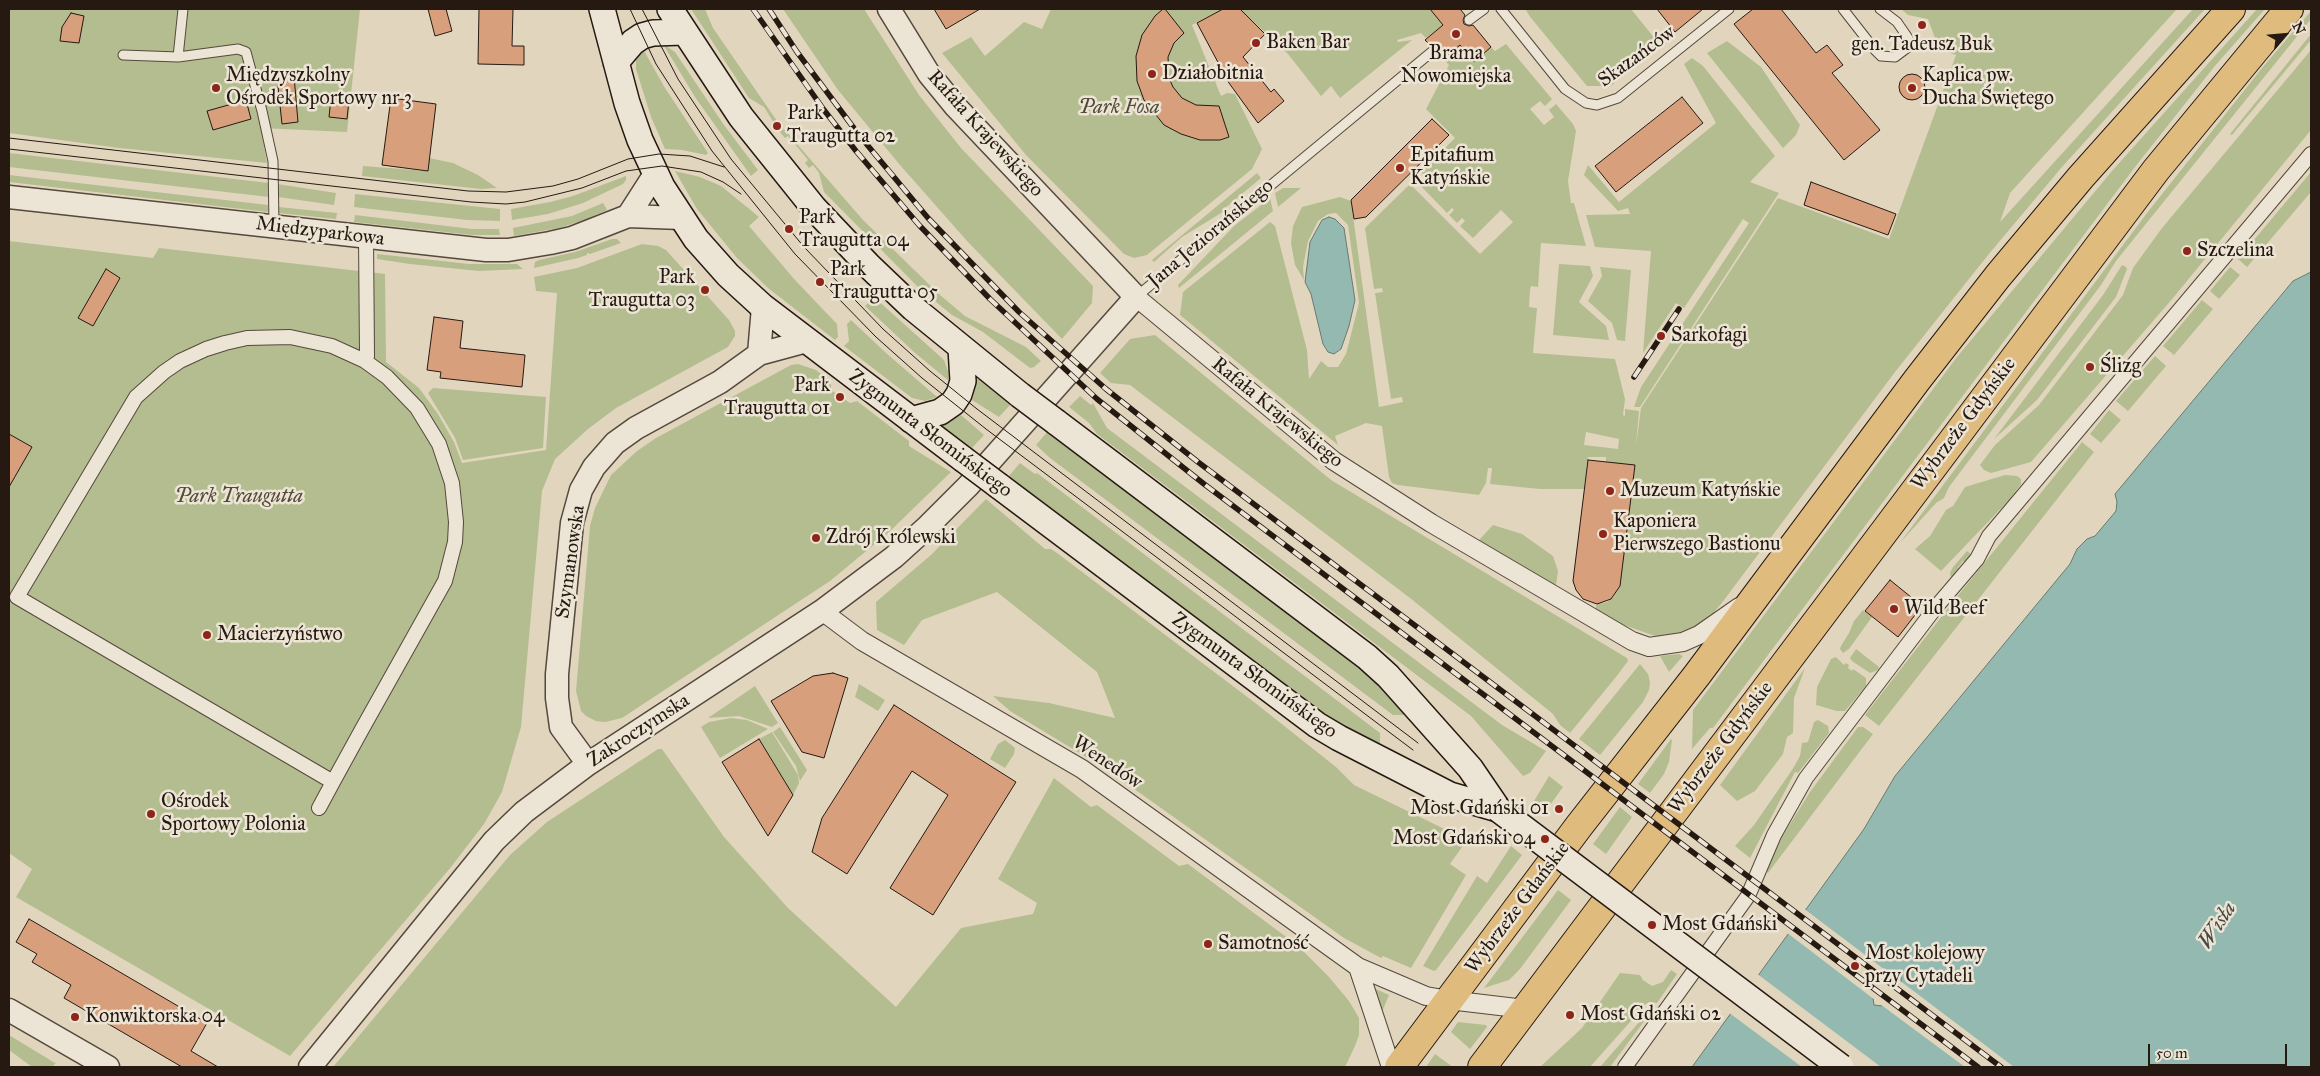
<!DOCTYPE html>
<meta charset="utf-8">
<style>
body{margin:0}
#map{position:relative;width:2320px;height:1076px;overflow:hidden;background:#e1d6bd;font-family:"IM FELL Great Primer",serif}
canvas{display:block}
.frame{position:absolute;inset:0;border:10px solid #261912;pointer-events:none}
.north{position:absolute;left:2260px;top:10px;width:50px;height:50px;-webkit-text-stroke:4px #ece4d4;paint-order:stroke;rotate:63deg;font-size:14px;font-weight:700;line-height:20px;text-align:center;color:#261912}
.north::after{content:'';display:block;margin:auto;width:18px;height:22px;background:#261912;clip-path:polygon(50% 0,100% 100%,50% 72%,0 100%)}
.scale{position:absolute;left:2148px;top:1044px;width:139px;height:22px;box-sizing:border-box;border:2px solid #261912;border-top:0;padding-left:6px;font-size:15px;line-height:18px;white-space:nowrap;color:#261912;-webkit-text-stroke:4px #ece4d4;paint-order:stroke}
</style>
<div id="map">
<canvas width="2320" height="1076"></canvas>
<div class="frame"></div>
<div class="north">N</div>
<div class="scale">50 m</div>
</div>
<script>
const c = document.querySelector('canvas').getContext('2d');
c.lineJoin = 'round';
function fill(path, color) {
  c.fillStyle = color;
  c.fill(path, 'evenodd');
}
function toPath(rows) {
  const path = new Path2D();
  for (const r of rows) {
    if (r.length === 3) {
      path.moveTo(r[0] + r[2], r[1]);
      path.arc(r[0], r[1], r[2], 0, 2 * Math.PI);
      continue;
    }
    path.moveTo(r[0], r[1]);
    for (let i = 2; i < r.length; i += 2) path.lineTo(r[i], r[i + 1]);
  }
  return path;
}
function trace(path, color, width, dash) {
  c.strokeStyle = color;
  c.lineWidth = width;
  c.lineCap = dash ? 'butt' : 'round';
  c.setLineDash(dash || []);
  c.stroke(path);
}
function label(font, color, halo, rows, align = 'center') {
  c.font = font + ' "IM FELL Great Primer",serif';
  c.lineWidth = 5;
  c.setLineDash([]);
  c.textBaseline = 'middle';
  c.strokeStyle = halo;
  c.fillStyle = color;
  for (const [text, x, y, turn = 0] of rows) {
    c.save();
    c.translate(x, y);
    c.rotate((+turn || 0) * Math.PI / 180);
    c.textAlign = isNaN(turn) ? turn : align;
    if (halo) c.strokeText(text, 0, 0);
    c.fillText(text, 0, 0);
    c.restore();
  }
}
fill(toPath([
 [9,9,360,9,347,132,261,128,267,163,119,148,9,133],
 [691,9,705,9,713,28,777,121,774,123,764,107,749,98],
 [783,9,864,9,919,95,961,148,1093,286,1092,303,1062,339,967,241,900,165,838,90],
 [1051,9,1223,9,1192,25,1221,96,1227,93,1235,94,1262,149,1252,169,1147,255,1134,258,1124,254,1026,155,942,53,971,37,985,56,1024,22,1042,29],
 [1240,9,1430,9,1443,25,1426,38,1421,33,1397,40,1398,42,1412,40,1340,98,1331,86,1321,96,1288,54],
 [1525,9,1631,9,1660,45,1611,86,1587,86,1531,18],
 [1901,9,2177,9,2010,193,2000,222,2193,9,2205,9,2062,167,1988,255,1895,372,1721,604,1710,617,1689,633,1663,638,1652,635,1624,625,1595,609,1597,604,1607,602,1613,597,1620,586,1634,465,1606,462,1606,457,1588,457,1584,489,1540,489,1490,484,1492,468,1488,468,1486,483,1479,495,1398,485,1392,483,1389,477,1382,426,1366,423,1335,436,1338,445,1180,315,1183,292,1270,222,1275,226,1307,350,1309,379,1321,361,1328,367,1338,367,1346,354,1359,303,1348,225,1336,213,1328,214,1318,221,1308,241,1303,267,1304,280,1295,265,1291,243,1293,226,1302,207,1340,197,1351,201,1379,407,1403,402,1402,397,1391,399,1375,293,1383,292,1382,288,1374,289,1365,228,1410,184,1480,254,1513,222,1501,210,1473,238,1460,226,1465,221,1462,218,1457,223,1449,215,1454,210,1452,208,1447,213,1414,179,1418,176,1422,181,1426,177,1421,172,1455,138,1426,109,1449,65,1443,59,1460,45,1474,61,1491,47,1495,51,1506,44,1552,99,1545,106,1540,101,1530,109,1544,125,1554,117,1549,110,1556,104,1573,124,1576,131,1568,181,1571,203,1574,203,1586,246,1541,243,1538,287,1531,286,1530,290,1529,307,1537,308,1533,353,1615,359,1625,399,1623,415,1625,416,1625,409,1639,411,1636,446,1641,408,1778,198,1889,239,1956,55,1939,49,1928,19,1908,15],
 [1586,432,1619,439,1618,449,1584,445],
 [2257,9,2265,9,2214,67,2135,167,1713,728,1710,728,1692,749,1693,710,1957,357,2112,171],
 [2311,11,2311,19,2116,261,2101,285,1949,487,1944,498,1936,503,1899,544,2147,213,2262,68],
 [2311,34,2311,40,2232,135,2230,134],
 [1727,41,1761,67,1800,125,1796,135,1783,148,1707,53],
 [663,44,675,52,724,125,758,170,751,176,695,97],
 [643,49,665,88,708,153,706,155,682,150,665,149,651,117,636,69,636,58],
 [2311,50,2311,130,2173,298,2031,462,1991,473,1984,470,1980,465,1995,445,2039,405,2123,295,2133,268,2162,228],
 [1692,58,1703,66,1775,156,1750,182,1779,193,1640,407,1634,407,1641,387,1749,223,1743,219,1684,308,1676,303,1643,353,1651,251,1595,247,1586,215,1630,214,1628,208,1618,211,1584,175,1588,165,1619,202,1716,123,1684,64],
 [784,129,863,220,940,295,965,316,1026,347,1041,361,1034,367,1030,368,983,332,952,315,919,288,824,192,819,173,813,165,809,168,805,163,808,160,788,136,785,138,780,132],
 [9,153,269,183,269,197,9,167],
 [429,158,453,163,478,175,497,188,481,189,362,176,363,166,428,171],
 [675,171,700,177,721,186,753,212,759,217,749,226,795,280,837,324,838,337,835,340,768,288,737,258,697,209],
 [2311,172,2311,192,2247,267,2238,259],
 [1257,173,1261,178,1225,208,1226,210,1182,237,1154,262,1152,260],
 [9,175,268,205,268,212,9,182],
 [626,176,626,180,623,184,583,203,548,214,512,220,511,209,550,202,573,196],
 [277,184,336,193,334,205,278,197],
 [1283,188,1301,188,1278,207,1275,193],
 [355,194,500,209,500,221,467,220,354,207],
 [1270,198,1273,211,1179,288,1178,285,1234,226],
 [603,203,607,210,584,220,559,228,514,236,513,228,572,216],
 [279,207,337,213,336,219,278,213],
 [355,215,472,229,499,229,500,235,472,235,354,222],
 [612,239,617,239,621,243,590,254,587,253,587,255,578,258,534,268,535,262,539,260,575,252],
 [9,241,153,258,159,248,385,274,386,362,419,388,438,414,454,442,462,463,546,450,557,293,536,291,534,277,577,268,642,244,658,246,666,250,729,320,735,331,735,336,728,347,616,408,588,429,555,459,542,491,521,727,502,792,484,824,451,867,290,1056,16,897,32,869,9,853],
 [377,254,469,264,517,264,523,269,479,271,410,264,377,259],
 [1559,264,1590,266,1593,276,1579,302,1606,326,1609,340,1553,335],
 [2122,265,2126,267,2127,269,2116,297,2037,400,1994,439,2103,295],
 [1600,267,1631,270,1625,341,1617,340,1612,323,1588,301,1602,276],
 [2230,267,2240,275,2219,299,2210,291],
 [874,297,944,360,948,371,949,381,914,352,865,306],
 [2202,300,2213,309,2174,355,2163,346],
 [851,320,885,352,937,397,925,401,912,398,844,346,849,341,847,324],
 [1155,335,1331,480,1627,658,1628,661,1616,677,1570,733,1560,725,1553,714,1410,598,1130,385,1111,383,1100,373,1130,339],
 [2155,356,2166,366,2128,411,2116,401],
 [798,364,816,370,831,382,831,390,850,403,857,401,909,441,909,446,951,472,888,533,830,581,622,718,605,722,596,721,586,716,581,711,576,691,590,526,595,508,611,475,637,451,656,438,791,365],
 [978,376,1011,404,999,417,972,400],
 [433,388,546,397,543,448,463,460,455,438,428,393],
 [1080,396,1091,405,1093,403,1107,428,1502,725,1546,751,1530,773,1523,776,1471,716,1097,434,1089,423,1069,407],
 [2109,410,2121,420,2101,443,2090,434],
 [961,415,984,435,972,448,955,436,952,437,940,426],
 [1048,431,1347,655,1379,684,1406,715,1393,715,1050,458,1036,445],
 [2082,442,2094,452,1879,726,1865,715,1956,598],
 [1020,463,1035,474,1037,473,1380,733,1380,744,1361,737,1322,714,1024,489,1008,477],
 [2005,475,2017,476,2021,479,2021,484,2010,499,1941,571,1915,549,1930,536,1946,510,1953,506,1965,487],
 [986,499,1045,549,1051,549,1057,553,1254,702,1336,767,1354,785,1467,840,1450,864,1466,875,1411,968,1383,956,1381,958,1344,938,1106,769,1010,711,993,696,1049,703,1115,718,1097,672,997,592,922,620,904,645,877,630,876,602,932,554],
 [1493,525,1522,534,1553,556,1558,571,1556,585,1479,540],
 [1967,551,1972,555,1966,563,1963,561,1958,568,1960,570,1951,578,1950,573,1953,567],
 [1863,610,1872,617,1849,649,1843,653,1840,649,1841,646,1849,633,1854,621],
 [1856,649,1879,667,1878,670,1870,673,1852,661,1850,658],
 [1679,654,1683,656,1669,672,1660,656],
 [1836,657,1844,665,1846,663,1849,665,1848,668,1852,671,1853,669,1866,678,1866,686,1845,711,1837,711,1816,705,1817,687,1831,659],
 [1640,664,1648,674,1650,682,1649,690,1643,702,1600,755,1579,739],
 [1805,668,1794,698,1793,733,1787,737,1783,754,1755,791,1737,801,1720,785],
 [859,684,885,700,878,711,855,697],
 [755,686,778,723,772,727,739,716,708,718],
 [731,718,747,720,768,729,720,758,701,727,709,722],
 [1818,720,1828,726,1829,733,1798,773,1795,772,1750,858,1735,846,1754,825,1792,770,1800,756,1802,743,1808,742,1814,722],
 [780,727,807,770,800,781,796,766,773,732],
 [1858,727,1863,727,1873,734,1768,873,1766,871,1782,837,1810,792],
 [772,732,798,775,799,783,793,795,759,739],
 [1671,739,1672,740,1669,762,1664,774,1650,793,1638,784],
 [1005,740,1015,748,1014,754,1005,768,990,759,998,744],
 [658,749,662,749,724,837,788,908,896,1007,961,928,1033,914,1037,903,998,879,1054,778,1091,807,1097,805,1179,866,1188,864,1297,945,1329,977,1349,1001,1359,1018,1359,1035,1355,1046,1345,1067,333,1067,510,855,547,822],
 [1549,776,1563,787,1543,815,1534,805,1534,801],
 [1620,807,1632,817,1606,854,1593,844],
 [1511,846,1522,855,1436,970,1434,971,1423,966,1477,876,1487,883],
 [1558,890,1571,900,1520,969,1509,980,1484,988],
 [1671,970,1677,974,1657,1003,1649,1002,1646,1004,1590,1067,1540,1067,1582,1028,1620,973,1640,975,1643,980,1652,986,1663,982],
 [1369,986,1389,995,1382,1012],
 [1651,1012,1610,1067,1600,1067,1647,1013],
 [1458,1022,1486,1025,1487,1027,1470,1049,1451,1032],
 [9,1035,55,1063,56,1063,52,1067,32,1067,9,1050],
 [1435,1054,1453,1067,1426,1067]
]), '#b4bd90');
const water = toPath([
 [1329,217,1335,219,1344,228,1355,300,1349,326,1341,349,1334,354,1328,352,1323,344,1311,294,1305,282,1310,242,1322,220,1329,217],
 [2311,272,2311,1067,1835,1067,1846,1052,1841,1045,1821,1067,1692,1067,1864,829,1895,776,2070,564,2077,549,2087,539,2095,536,2116,511,2117,502,2115,494,2293,281,2311,272],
 [1895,973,1901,977,1901,983,1882,1006,1874,1005,1873,998,1890,975,1895,973]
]);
fill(water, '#94b9b1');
trace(water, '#687971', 1);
fill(toPath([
 [1803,908,1893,976,1875,1000,1786,932],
 [1756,973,1881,1067,1832,1067,1843,1051,1841,1047,1824,1067,1802,1067,1728,1012],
 [1899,980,2014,1067,1965,1067,1880,1004]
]), '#e1d6bd');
const building = toPath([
 [428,9,446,9,452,31,435,36,428,9],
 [479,9,513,9,512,46,524,46,524,65,478,64,479,9],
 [934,9,980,9,946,29,934,9],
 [1163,9,1165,9,1184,33,1174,43,1168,57,1169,78,1173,87,1182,98,1196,105,1219,106,1229,137,1220,140,1200,140,1181,134,1164,125,1144,100,1137,81,1136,56,1142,35,1155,16,1163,9],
 [1223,9,1240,9,1265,34,1243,57,1271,92,1274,89,1284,101,1258,123,1229,83,1197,23,1223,9],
 [1430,9,1460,9,1465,15,1463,20,1464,24,1469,26,1473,25,1491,47,1474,62,1460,45,1442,60,1438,55,1440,52,1439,46,1436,44,1430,45,1425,40,1443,25,1430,9],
 [1657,9,1703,9,1675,32,1657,9],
 [1753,9,1781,9,1816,53,1827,45,1843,65,1832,73,1880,130,1844,160,1734,24,1753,9],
 [71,13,84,16,79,43,60,41,62,27,71,13],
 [1912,87,13],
 [294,76,298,122,282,124,277,77,294,76],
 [1682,97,1703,123,1616,192,1595,166,1682,97],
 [331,98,349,100,347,119,329,117,331,98],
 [391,98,436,104,428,171,382,165,391,98],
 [246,100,251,119,213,130,207,111,246,100],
 [1432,119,1449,135,1366,217,1354,219,1351,200,1432,119],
 [1811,182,1896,214,1888,235,1804,205,1811,182],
 [106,269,120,278,93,326,78,318,106,269],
 [434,317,463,321,460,348,525,355,522,387,440,378,441,372,427,370,434,317],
 [9,434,32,447,9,487,9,434],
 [1588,460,1635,465,1620,586,1611,599,1597,604,1583,599,1576,590,1573,581,1588,460],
 [1890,580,1922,606,1898,637,1865,611,1890,580],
 [833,673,848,678,824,758,802,752,771,701,813,676,833,673],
 [894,705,1016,782,933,915,890,888,948,795,912,771,847,874,812,852,822,818,894,705],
 [759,739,793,795,768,836,722,762,759,739],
 [29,919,207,1023,191,1051,218,1067,182,1067,64,998,71,985,32,962,37,954,16,942,29,919]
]);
fill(building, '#d89f7d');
trace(building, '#261912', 1);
const service = toPath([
 [1501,9,1565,89,1586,103,1597,105,1618,98,1729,9],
 [1843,9,1875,50,1881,56,1895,57,1907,48,1908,38,1897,22,1880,9],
 [1469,20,1484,9],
 [123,55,178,57,238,49,246,52,262,111,273,161,274,226],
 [178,57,183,9],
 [1136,297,1434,50]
]);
const pedestrian = toPath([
 [365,361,367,356,366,238],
 [319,808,333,782,361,731,445,581,455,542,456,522,452,483,439,444,417,408,387,377,365,361,332,346,290,337,247,338,225,343,206,349,180,361,164,372,136,397,17,597,333,782],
 [1625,1067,1748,896,1774,835,1806,778,1936,607,1977,559,1989,536,2311,154]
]);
const minor = toPath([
 [1136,297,1334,461,1431,523,1632,641,1649,647,1683,642,1699,635,1739,607],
 [822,611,862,641,1082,769,1358,967,1426,996,1449,1000,1525,1009],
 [1358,967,1391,1067]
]);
const tertiary = toPath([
 [9,197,486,250,508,250,550,243,572,238,628,216,681,218],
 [628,216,655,174],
 [759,354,763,307],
 [588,764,561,727,557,698,557,674,572,523,581,490,594,467,615,443,636,428,720,382,759,354,807,341],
 [9,1010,108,1067],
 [310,1067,494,841,524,812,588,764,822,611,894,557,926,528,968,486,1136,297,956,107,929,74,889,9]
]);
const secondary = toPath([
 [602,9,627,103,640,140,662,187,696,239,728,275,763,307,963,459],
 [670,9,741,117,814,208,869,266,913,308,1020,395],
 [616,62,633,42,642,36,653,33,684,32],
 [911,420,940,412,953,403,959,394,963,381,961,348],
 [1056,422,1367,657,1388,676,1470,768,1498,809],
 [999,486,1317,725,1339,738,1450,795,1498,809]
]);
const primary = toPath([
 [1399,1067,1579,826,1697,675,1917,380,1998,276,2081,177,2231,9],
 [1482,1067,2156,170,2289,9]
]);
trace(service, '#55483d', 11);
trace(pedestrian, '#55483d', 16);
trace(minor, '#55483d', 20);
trace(tertiary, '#55483d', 25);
trace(secondary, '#261912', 28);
trace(primary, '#261912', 30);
trace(service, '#ece4d4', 9);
trace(pedestrian, '#ece4d4', 14);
trace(minor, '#ece4d4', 18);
trace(tertiary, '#ece4d4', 22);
trace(secondary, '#ece4d4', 25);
trace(primary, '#e0bb7e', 28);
trace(toPath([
 [630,9,656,64,712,151,795,254,876,337,922,378,986,429,1413,750],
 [642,9,678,79,731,159,804,247,883,329,930,371,977,409,1418,743],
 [9,138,468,191,506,192,553,186,578,179,628,159,659,154,690,156,724,167],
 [9,149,471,202,506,204,525,202,582,188,626,171,662,166,701,172,723,182,741,194],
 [1501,805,1848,1067],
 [1496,812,1834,1067]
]), '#261912', 1);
const rail = toPath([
 [753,9,824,110,856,151,919,225,990,299,1097,399,1204,484,1978,1067],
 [769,9,797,52,859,135,928,218,1019,312,1106,389,1198,462,2001,1067],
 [1634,377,1679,309]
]);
trace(rail, '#261912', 5.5);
trace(rail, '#ece4d4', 4, [11]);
const secondaryBridge = toPath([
 [1020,395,1056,422],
 [963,459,999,486],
 [1498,809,1841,1067]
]);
trace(secondaryBridge, '#261912', 28, []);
trace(secondaryBridge, '#ece4d4', 25);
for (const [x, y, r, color] of [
 [1922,25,5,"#8f2418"],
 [1456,34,5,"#8f2418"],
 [1256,43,5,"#8f2418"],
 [1152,74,5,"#8f2418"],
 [216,88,5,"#8f2418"],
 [1912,88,5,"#8f2418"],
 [777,126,5,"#8f2418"],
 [1400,168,5,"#8f2418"],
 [789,229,5,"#8f2418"],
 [2187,251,5,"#8f2418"],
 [820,282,5,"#8f2418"],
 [705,290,5,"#8f2418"],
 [1661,336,5,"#8f2418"],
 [2090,367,5,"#8f2418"],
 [840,397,5,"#8f2418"],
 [1610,491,5,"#8f2418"],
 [1603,534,5,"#8f2418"],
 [816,538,5,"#8f2418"],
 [1894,609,5,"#8f2418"],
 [207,635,5,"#8f2418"],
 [1559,809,5,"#8f2418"],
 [151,814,5,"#8f2418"],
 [1545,839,5,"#8f2418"],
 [1652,925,5,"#8f2418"],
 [1208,944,5,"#8f2418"],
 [1855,966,5,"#8f2418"],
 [1570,1015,5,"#8f2418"],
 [75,1017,5,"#8f2418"]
]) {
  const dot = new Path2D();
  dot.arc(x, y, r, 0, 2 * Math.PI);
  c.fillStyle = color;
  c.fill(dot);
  trace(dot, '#ece4d4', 2);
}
label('20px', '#261912', '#ece4d4', [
 ["Baken Bar",1266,43],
 ["gen. Tadeusz Buk",1922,45,"center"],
 ["Brama",1456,54,"center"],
 ["Nowomiejska",1456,77,"center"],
 ["Działobitnia",1162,74],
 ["Międzyszkolny",226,76],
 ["Ośrodek Sportowy nr 3",226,99],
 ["Kaplica pw.",1922,76],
 ["Ducha Świętego",1922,99],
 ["Park",787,114],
 ["Traugutta 02",787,137],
 ["Epitafium",1410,156],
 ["Katyńskie",1410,179],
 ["Park",799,218],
 ["Traugutta 04",799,241],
 ["Szczelina",2197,251],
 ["Park",830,270],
 ["Traugutta 05",830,293],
 ["Park",695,278,"right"],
 ["Traugutta 03",695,301,"right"],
 ["Sarkofagi",1671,336],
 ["Ślizg",2100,367],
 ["Park",830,386,"right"],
 ["Traugutta 01",830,409,"right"],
 ["Muzeum Katyńskie",1620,491],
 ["Kaponiera",1613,522],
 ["Pierwszego Bastionu",1613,545],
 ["Zdrój Królewski",826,538],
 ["Wild Beef",1904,609],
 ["Macierzyństwo",217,635],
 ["Ośrodek",161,802],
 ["Sportowy Polonia",161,825],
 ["Most Gdański 01",1549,809,"right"],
 ["Most Gdański 04",1535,839,"right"],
 ["Most Gdański",1662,925],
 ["Samotność",1218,944],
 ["Most kolejowy",1865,954],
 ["przy Cytadeli",1865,977],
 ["Most Gdański 02",1580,1015],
 ["Konwiktorska 04",85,1017]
], 'left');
label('20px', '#261912', '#ece4d4', [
 ["Skazańców",1637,57,-36],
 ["Rafała Krajewskiego",985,134,48],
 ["Międzyparkowa",320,232,7],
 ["Jana Jeziorańskiego",1211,234,-40],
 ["Rafała Krajewskiego",1277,413,39],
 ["Wybrzeże Gdyńskie",1964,424,-53],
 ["Zygmunta Słomińskiego",930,434,37],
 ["Szymanowska",571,562,-82],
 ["Zygmunta Słomińskiego",1254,676,36],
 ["Zakroczymska",639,731,-33],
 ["Wybrzeże Gdyńskie",1721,748,-53],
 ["Wenedów",1107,763,34],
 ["Wybrzeże Gdańskie",1518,908,-53]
]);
label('italic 20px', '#514a38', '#ece4d4', [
 ["Park Fosa",1119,108],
 ["Park Traugutta",239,497]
]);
label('italic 21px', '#474942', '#ece4d4', [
 ["Wisła",2218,926,-57]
]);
</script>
